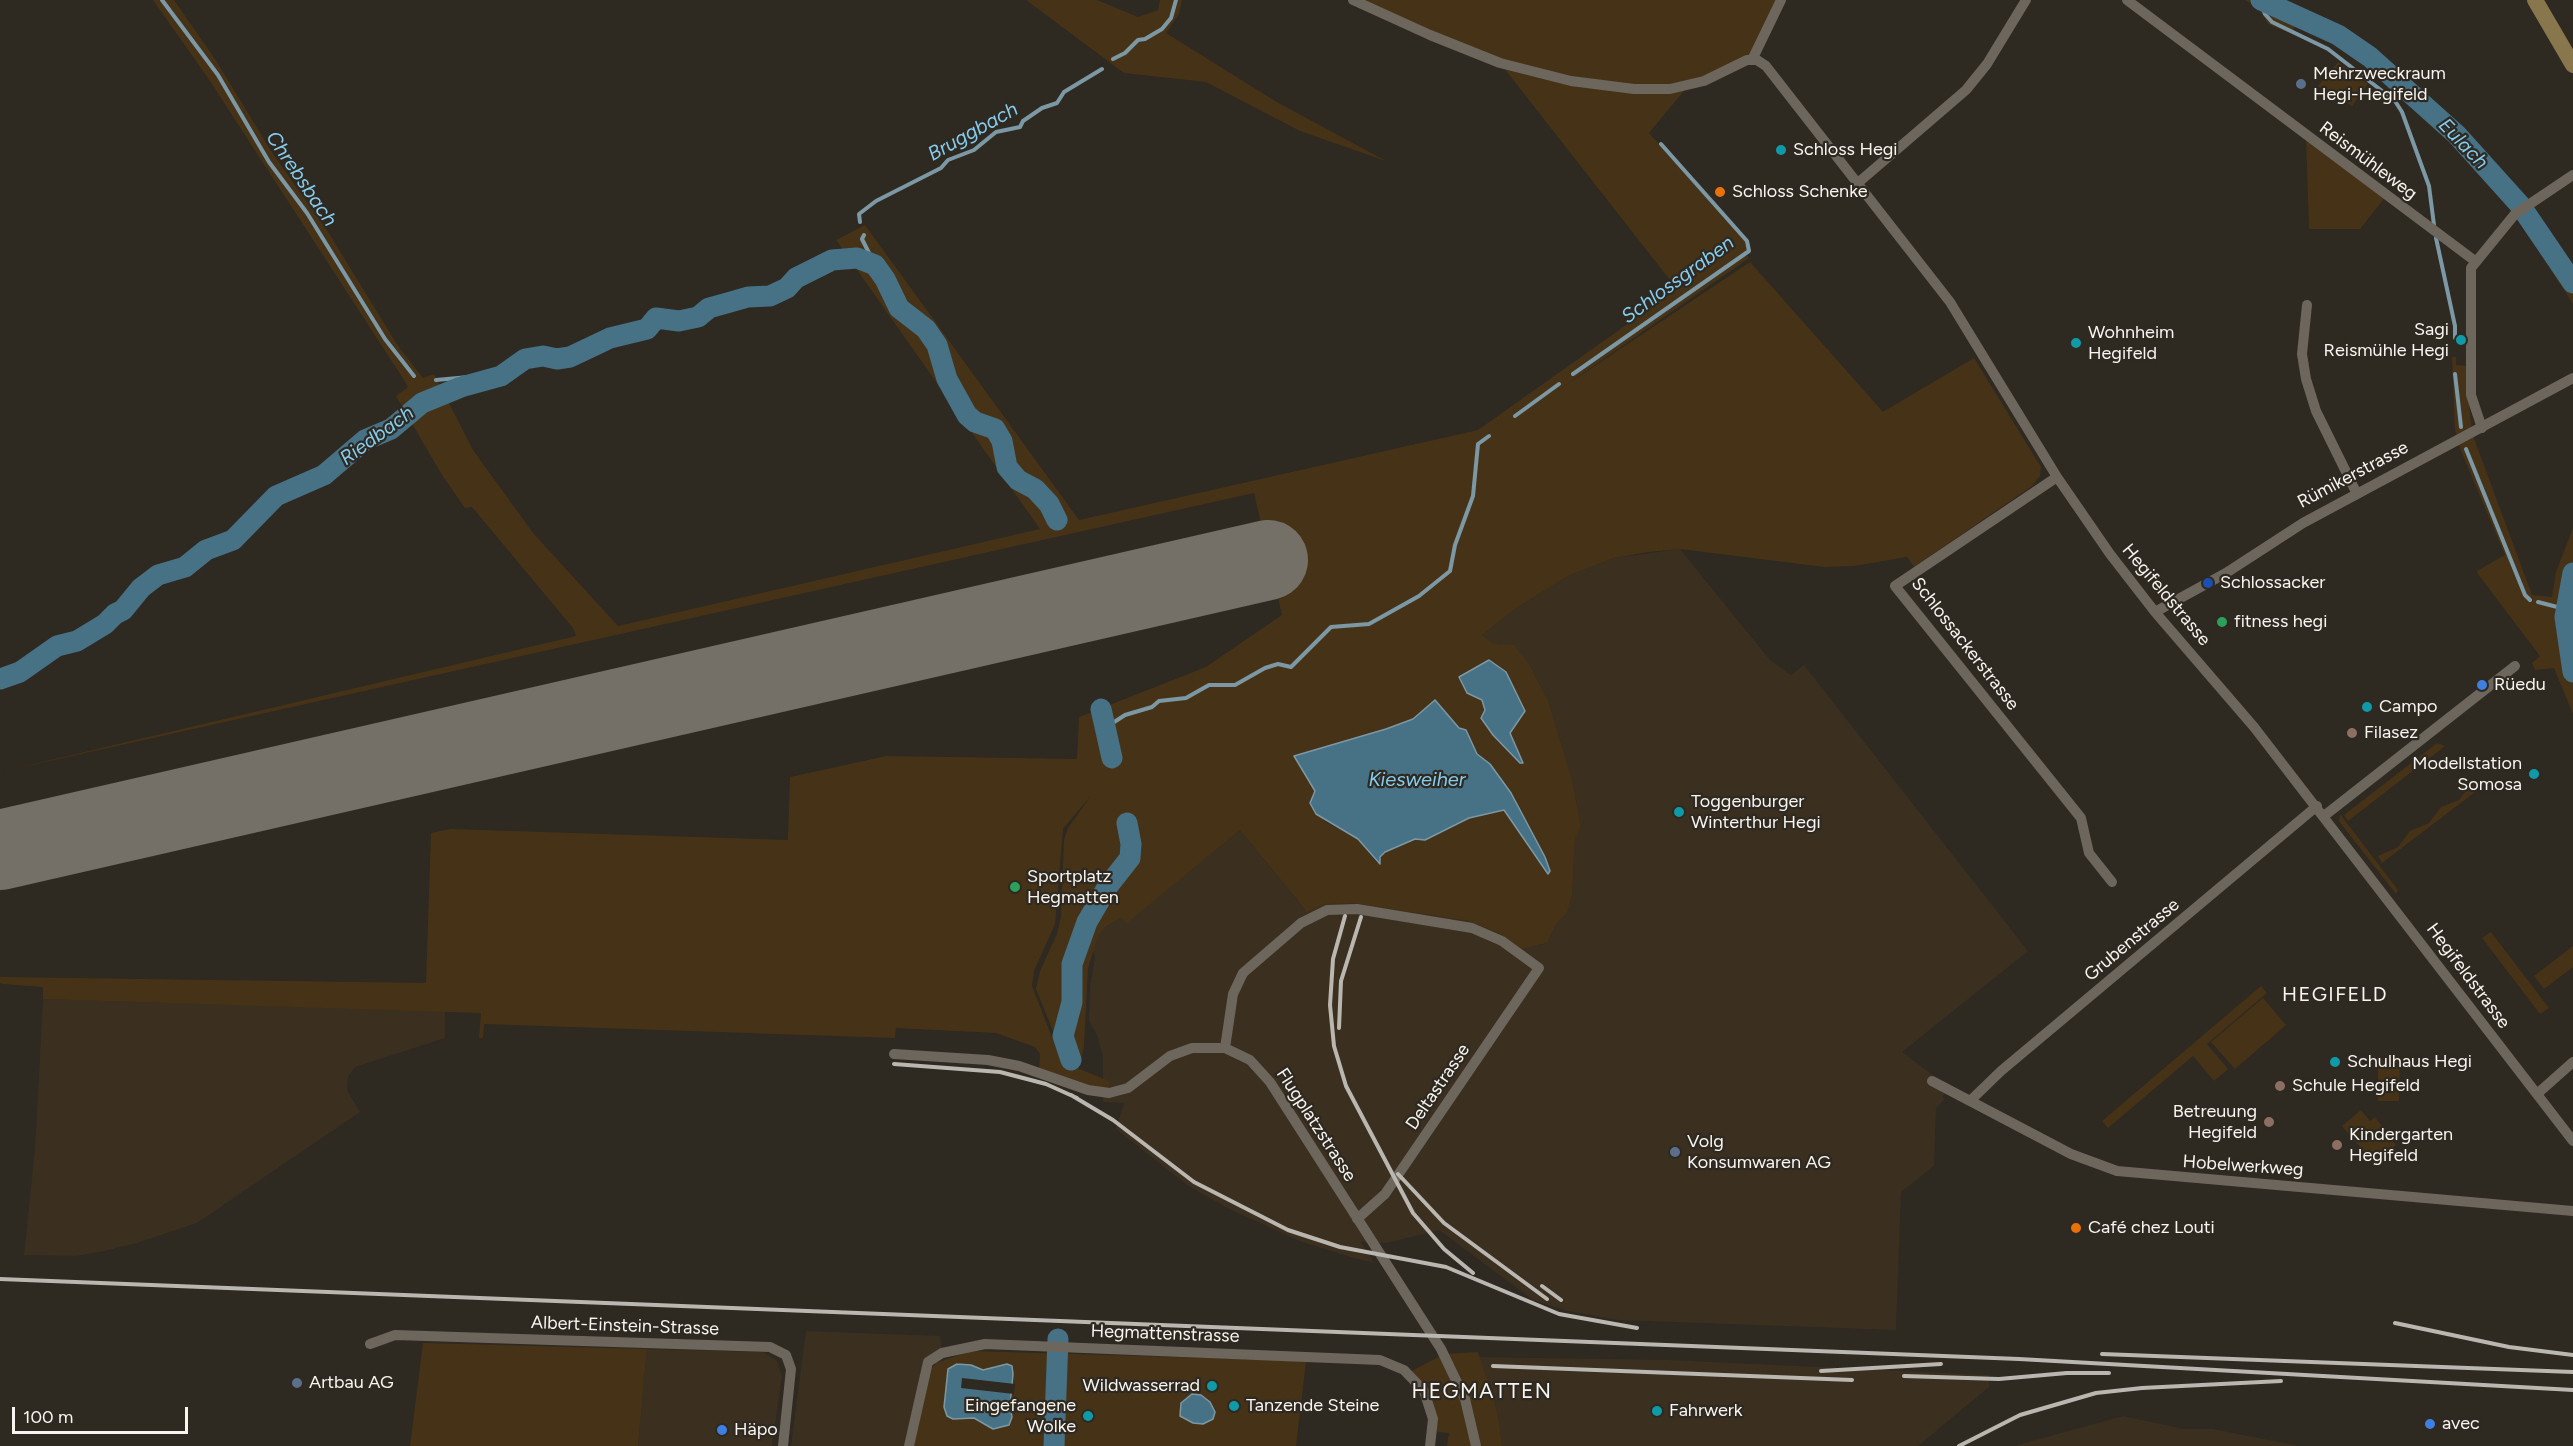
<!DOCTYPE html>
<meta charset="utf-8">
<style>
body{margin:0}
#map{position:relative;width:2573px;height:1446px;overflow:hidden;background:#2e2921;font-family:Figtree,sans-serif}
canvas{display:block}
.scale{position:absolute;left:12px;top:1407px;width:176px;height:27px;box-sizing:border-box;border:3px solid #f8f4ef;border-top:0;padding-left:8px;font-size:18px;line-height:21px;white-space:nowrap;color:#f8f4ef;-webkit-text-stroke:4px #2e2921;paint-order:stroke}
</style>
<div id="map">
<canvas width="2573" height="1446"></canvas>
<div class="scale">100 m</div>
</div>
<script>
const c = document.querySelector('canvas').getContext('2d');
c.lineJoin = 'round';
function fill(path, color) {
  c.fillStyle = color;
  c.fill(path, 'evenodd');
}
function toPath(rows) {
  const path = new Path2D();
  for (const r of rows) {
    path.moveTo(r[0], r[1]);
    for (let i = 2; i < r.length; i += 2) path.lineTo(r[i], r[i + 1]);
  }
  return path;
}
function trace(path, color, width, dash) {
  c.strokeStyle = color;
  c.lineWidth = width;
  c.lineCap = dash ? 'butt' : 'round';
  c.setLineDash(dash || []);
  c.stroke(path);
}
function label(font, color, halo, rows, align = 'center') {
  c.font = font + ' Figtree,sans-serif';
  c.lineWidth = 4.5;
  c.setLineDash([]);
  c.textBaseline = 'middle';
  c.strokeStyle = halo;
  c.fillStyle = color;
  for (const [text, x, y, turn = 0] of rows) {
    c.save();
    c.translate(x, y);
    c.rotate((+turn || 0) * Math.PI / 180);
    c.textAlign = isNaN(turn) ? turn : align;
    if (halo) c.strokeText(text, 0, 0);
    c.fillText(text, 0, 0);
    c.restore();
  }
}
fill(toPath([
 [1680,549,1770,660,1791,675,1804,665,2028,951,1902,1052,1949,1087,1943,1096,1944,1100,1936,1108,1934,1166,1901,1192,1896,1330,1618,1320,1568,1311,1533,1300,1439,1230,1387,1243,1361,1242,1374,1263,1354,1258,1302,1242,1229,1209,1187,1185,1116,1129,1124,1103,1103,1102,1103,1056,1097,1035,1089,1021,1090,987,1095,957,1092,947,1098,936,1105,927,1122,917,1127,922,1240,830,1305,910,1319,897,1469,921,1500,934,1522,949,1547,943,1557,923,1567,913,1572,896,1575,838,1581,826,1572,779,1548,700,1529,664,1500,644,1493,644,1482,635,1516,608,1570,575,1614,558],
 [43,999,445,1011,445,1038,355,1067,348,1077,347,1090,360,1112,197,1223,137,1243,100,1252,75,1256,24,1255,35,1149],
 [806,1331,940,1336,942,1353,932,1358,909,1446,791,1446],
 [647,1349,763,1352,777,1361,782,1376,772,1446,638,1446],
 [1478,1357,1669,1360,1989,1375,1989,1387,1918,1446,1502,1446,1498,1414],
 [2123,1416,2184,1429,2213,1429,2299,1446,2014,1446]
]), '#3b2f20');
fill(toPath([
 [153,0,174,0,215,59,273,154,325,227,398,346,423,378,434,374,473,450,533,533,618,626,1040,529,836,240,865,225,1079,520,1478,430,1677,289,1500,63,1353,0,1781,0,1752,60,1688,86,1649,133,1747,241,1749,251,1745,253,1749,258,1556,392,1750,262,1883,412,1974,358,2041,467,2040,476,2032,486,1914,567,1907,557,1854,566,1825,567,1680,549,1648,552,1614,558,1570,575,1516,608,1482,635,1493,644,1514,645,1529,664,1548,700,1572,779,1581,826,1575,839,1572,896,1567,913,1557,923,1547,943,1522,949,1500,934,1469,921,1353,903,1324,904,1307,912,1240,830,1127,923,1121,918,1105,927,1098,936,1088,968,1084,1045,1081,1061,1075,1063,1063,1056,1036,989,1040,971,1057,934,1061,917,1064,840,1068,828,1092,794,1063,829,1055,924,1034,971,1032,986,1060,1058,1065,1063,1109,1081,1109,1093,1039,1071,1040,1054,1035,1047,996,1033,896,1028,895,1038,484,1024,483,1038,479,1038,481,1013,43,999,43,987,3,984,0,983,0,977,426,983,431,833,451,829,788,840,790,777,887,756,1077,759,1079,717,1206,667,1282,615,1254,493,0,772,576,636,573,628,472,507,465,508,442,475,396,396,408,387,404,380,208,78],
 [1486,664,1510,733,1523,762,1485,710,1482,700,1475,695,1460,676],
 [1435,700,1459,728,1466,730,1477,754,1490,764,1547,873,1504,810,1468,818,1425,840,1415,839,1385,852,1377,863,1358,839,1324,821,1310,779,1294,756,1386,729,1413,719],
 [1026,0,1097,0,1138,17,1158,10,1160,0,1182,0,1179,14,1166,33,1275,101,1386,161,1300,131,1206,82,1124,73],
 [2245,0,2273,0,2340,33,2455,124,2530,203,2573,269,2573,304,2515,214,2451,135,2395,85,2336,39,2296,22,2292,34,2268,24,2258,7],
 [2338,62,2368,84,2352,106,2343,100,2335,99,2318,86],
 [2306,136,2386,196,2360,229,2309,229],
 [2452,357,2456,357,2456,365,2469,366,2468,394,2472,433,2532,595,2552,597,2556,572,2573,528,2573,714,2554,668,2535,670,2532,663,2540,656,2478,574,2477,571,2505,555,2461,451,2455,430],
 [2437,743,2445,746,2348,821,2344,815],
 [2473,782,2479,789,2382,863,2378,856,2398,847,2410,831,2429,823,2441,807,2459,800],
 [2340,814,2398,890,2396,894,2339,821],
 [2491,932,2549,1008,2540,1014,2482,938],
 [2573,946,2573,967,2544,989,2534,976],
 [2261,986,2267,993,2207,1044,2228,1069,2214,1081,2193,1056,2108,1128,2102,1121],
 [2263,998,2286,1025,2235,1069,2211,1042],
 [2378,1060,2400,1060,2399,1101,2378,1101],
 [2361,1110,2370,1121,2375,1117,2396,1145,2374,1163,2342,1126],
 [423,1343,647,1349,638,1446,410,1446],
 [971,1351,1306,1361,1296,1446,914,1446,931,1369,936,1363],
 [1478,1352,1498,1414,1502,1446,1447,1446,1449,1433,1432,1431,1430,1407,1408,1373,1444,1354]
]), '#463317');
const water = toPath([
 [1489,660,1506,672,1525,711,1510,733,1523,763,1520,763,1493,735,1481,718,1485,710,1482,700,1467,693,1459,677,1489,660],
 [1435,700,1459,728,1466,730,1477,754,1490,764,1511,793,1545,857,1550,871,1548,874,1504,810,1469,818,1425,840,1415,839,1385,852,1380,857,1380,864,1358,839,1316,814,1310,803,1315,791,1294,756,1386,729,1413,719,1435,700],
 [957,1364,971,1365,983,1370,1007,1364,1012,1366,1013,1374,1010,1405,1012,1417,1009,1425,993,1429,974,1418,953,1419,947,1416,944,1407,948,1369,957,1364],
 [1192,1394,1201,1395,1210,1402,1215,1412,1213,1419,1203,1424,1193,1423,1180,1416,1181,1403,1192,1394]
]);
fill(water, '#477185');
trace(water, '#7c98a5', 1.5);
fill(toPath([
 [962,1378,1015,1384,1014,1394,961,1388]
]), '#2e2921');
trace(toPath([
 [162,0,218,75,269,162,307,213,385,339,414,376],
 [2260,0,2265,14,2272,22,2328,49,2395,101,2402,112,2429,186,2434,225],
 [1113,59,1125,53,1138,40,1145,39,1162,29,1171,18,1176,0],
 [860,222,859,214,876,201,941,168,948,160,974,150,996,132,1020,127,1023,121,1042,108,1057,103,1064,92,1102,69],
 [864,235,862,239,875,265],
 [2436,238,2455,326,2455,338],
 [1573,374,1749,251,1747,241,1661,144],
 [2455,374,2461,427],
 [436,380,469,377,486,382],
 [1515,416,1559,384],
 [2466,449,2525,595,2530,600],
 [2538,602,2565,609],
 [1105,728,1125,715,1152,707,1159,701,1186,698,1209,685,1235,685,1265,668,1278,664,1291,667,1331,627,1369,624,1419,596,1450,571,1455,545,1473,496,1478,444,1489,436]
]), '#7c98a5', 4);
trace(toPath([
 [2261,0,2338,35,2370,57,2457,135,2520,205,2573,283],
 [2573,573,2565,617,2573,672],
 [0,679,20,672,57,646,77,641,105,624,115,614,123,610,141,588,158,575,185,567,206,550,233,540,276,496,324,475,365,440,391,429,422,403,461,387,501,376,525,359,543,356,557,359,570,357,610,338,647,329,656,318,679,321,698,317,709,308,727,303,748,297,770,296,787,288,796,278,832,260,857,258,875,265,885,279,899,308,926,329,937,345,947,379,967,415,975,422,995,429,1002,441,1007,467,1018,480,1035,489,1049,504,1057,520],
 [1101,709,1112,758],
 [1071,1060,1063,1036,1072,1002,1072,964,1087,922,1108,886,1130,858,1131,844,1127,823],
 [1054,1446,1058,1339]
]), '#477185', 21);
trace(toPath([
 [0,850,1268,560]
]), '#747068', 80);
trace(toPath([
 [1353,0,1430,35,1500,63,1571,81,1634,89,1670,89,1704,81,1747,60,1757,60,1766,66,1950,302,2057,477,2110,554,2155,612,2254,727,2573,1141],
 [2127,0,2475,261],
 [1752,60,1781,0],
 [1859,182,1966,90,1987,64,2026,0],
 [2307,305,2302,354,2306,379,2316,411,2357,494],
 [2482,428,2471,395,2471,268,2515,214,2573,175],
 [2057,477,1895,586,2081,818,2089,853,2112,882],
 [2155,612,2226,573,2303,523,2573,378],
 [2324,816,2515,666],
 [1225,1048,1233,994,1243,973,1301,923,1327,910,1357,909,1472,928,1502,941,1539,968,1385,1194,1357,1219],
 [894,1054,988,1060,1019,1066,1088,1090,1109,1093,1128,1088,1170,1056,1192,1048,1225,1048,1250,1060,1270,1082,1441,1349,1465,1399,1476,1446],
 [1932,1081,2071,1154,2117,1171,2573,1211],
 [2537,1094,2573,1062],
 [1970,1101,2001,1071,2317,806],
 [370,1344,395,1335,770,1347,786,1355,791,1369,783,1446],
 [909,1446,928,1362,942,1353,985,1344,1380,1360,1404,1370,1424,1391,1433,1419,1430,1446]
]), '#6c665d', 10);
trace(toPath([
 [2535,0,2573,65]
]), '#88774c', 16);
trace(toPath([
 [1345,916,1333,959,1330,1005,1334,1046,1346,1086,1413,1213,1444,1249,1473,1273],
 [1339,1028,1341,981,1361,917],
 [894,1064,1000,1072,1046,1084,1077,1098],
 [1071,1095,1113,1120,1194,1182,1288,1230,1340,1247,1446,1267,1559,1314,1637,1328],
 [1398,1174,1444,1223,1547,1299],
 [0,1279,2019,1359,2573,1390],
 [1542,1286,1561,1300],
 [2395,1323,2509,1347,2573,1355],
 [2102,1354,2573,1372],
 [1493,1366,1852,1380],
 [1821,1371,1941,1364],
 [1904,1376,1999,1379,2067,1373,2109,1373],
 [1959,1446,2020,1415,2096,1393,2142,1388,2281,1381]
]), '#bab6b0', 4);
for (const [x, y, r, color] of [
 [2301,84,6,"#5c6f8a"],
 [1781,150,6,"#0f9aa8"],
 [1720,192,6,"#e8710a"],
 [2461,340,6,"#0f9aa8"],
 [2076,343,6,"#0f9aa8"],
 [2208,583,6,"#1a4fb4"],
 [2222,622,6,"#2e9e5b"],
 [2482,685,6,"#3f7fe0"],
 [2367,707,6,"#0f9aa8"],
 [2352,733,6,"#8d6e63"],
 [2534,774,6,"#0f9aa8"],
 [1679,812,6,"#0f9aa8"],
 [1015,887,6,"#2e9e5b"],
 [2335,1062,6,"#0f9aa8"],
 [2280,1086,6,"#8d6e63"],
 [2269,1122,6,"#8d6e63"],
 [2337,1145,6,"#8d6e63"],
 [1675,1152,6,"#5c6f8a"],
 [2076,1228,6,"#e8710a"],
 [297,1383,6,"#5c6f8a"],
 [1212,1386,6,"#0f9aa8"],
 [1234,1406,6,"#0f9aa8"],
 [1657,1411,6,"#0f9aa8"],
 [1088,1416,6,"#0f9aa8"],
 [2430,1424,6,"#3f7fe0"],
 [722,1430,6,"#3f7fe0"]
]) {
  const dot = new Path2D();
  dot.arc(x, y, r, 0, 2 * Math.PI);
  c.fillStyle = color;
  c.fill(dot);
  trace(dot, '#2e2921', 2);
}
label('18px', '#f8f4ef', '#2e2921', [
 ["Mehrzweckraum",2313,74],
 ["Hegi-Hegifeld",2313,95],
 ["Schloss Hegi",1793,150],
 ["Schloss Schenke",1732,192],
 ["Sagi",2449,330,"right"],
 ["Reismühle Hegi",2449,351,"right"],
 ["Wohnheim",2088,333],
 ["Hegifeld",2088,354],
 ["Schlossacker",2220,583],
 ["fitness hegi",2234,622],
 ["Rüedu",2494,685],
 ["Campo",2379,707],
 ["Filasez",2364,733],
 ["Modellstation",2522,764,"right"],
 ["Somosa",2522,785,"right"],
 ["Toggenburger",1691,802],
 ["Winterthur Hegi",1691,823],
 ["Sportplatz",1027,877],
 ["Hegmatten",1027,898],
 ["Schulhaus Hegi",2347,1062],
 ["Schule Hegifeld",2292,1086],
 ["Betreuung",2257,1112,"right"],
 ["Hegifeld",2257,1133,"right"],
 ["Kindergarten",2349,1135],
 ["Hegifeld",2349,1156],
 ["Volg",1687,1142],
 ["Konsumwaren AG",1687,1163],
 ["Café chez Louti",2088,1228],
 ["Artbau AG",309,1383],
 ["Wildwasserrad",1200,1386,"right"],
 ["Eingefangene",1076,1406,"right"],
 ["Wolke",1076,1427,"right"],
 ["Tanzende Steine",1246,1406],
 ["Fahrwerk",1669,1411],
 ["avec",2442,1424],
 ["Häpo",734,1430]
], 'left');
label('18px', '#f8f4ef', '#2e2921', [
 ["Reismühleweg",2368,161,37],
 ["Rümikerstrasse",2353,475,-28],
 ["Hegifeldstrasse",2166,595,50],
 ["Schlossackerstrasse",1965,644,52],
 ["Grubenstrasse",2132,940,-40],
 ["Hegifeldstrasse",2468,976,53],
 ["Deltastrasse",1438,1087,-56],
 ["Flugplatzstrasse",1316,1125,57],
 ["Hobelwerkweg",2243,1166,4],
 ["Albert-Einstein-Strasse",625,1326,2],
 ["Hegmattenstrasse",1165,1334,2]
]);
label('italic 20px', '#85ccee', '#2e2921', [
 ["Bruggbach",973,132,-29],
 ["Eulach",2463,144,46],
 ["Chrebsbach",301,179,56],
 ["Schlossgraben",1678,280,-36],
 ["Riedbach",377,436,-36],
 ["Kiesweiher",1417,780]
]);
c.letterSpacing = '1.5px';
label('20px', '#f8f4ef', '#2e2921', [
 ["HEGIFELD",2335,995]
]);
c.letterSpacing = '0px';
c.letterSpacing = '1.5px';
label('21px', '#f8f4ef', '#2e2921', [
 ["HEGMATTEN",1482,1392]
]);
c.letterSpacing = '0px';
</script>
